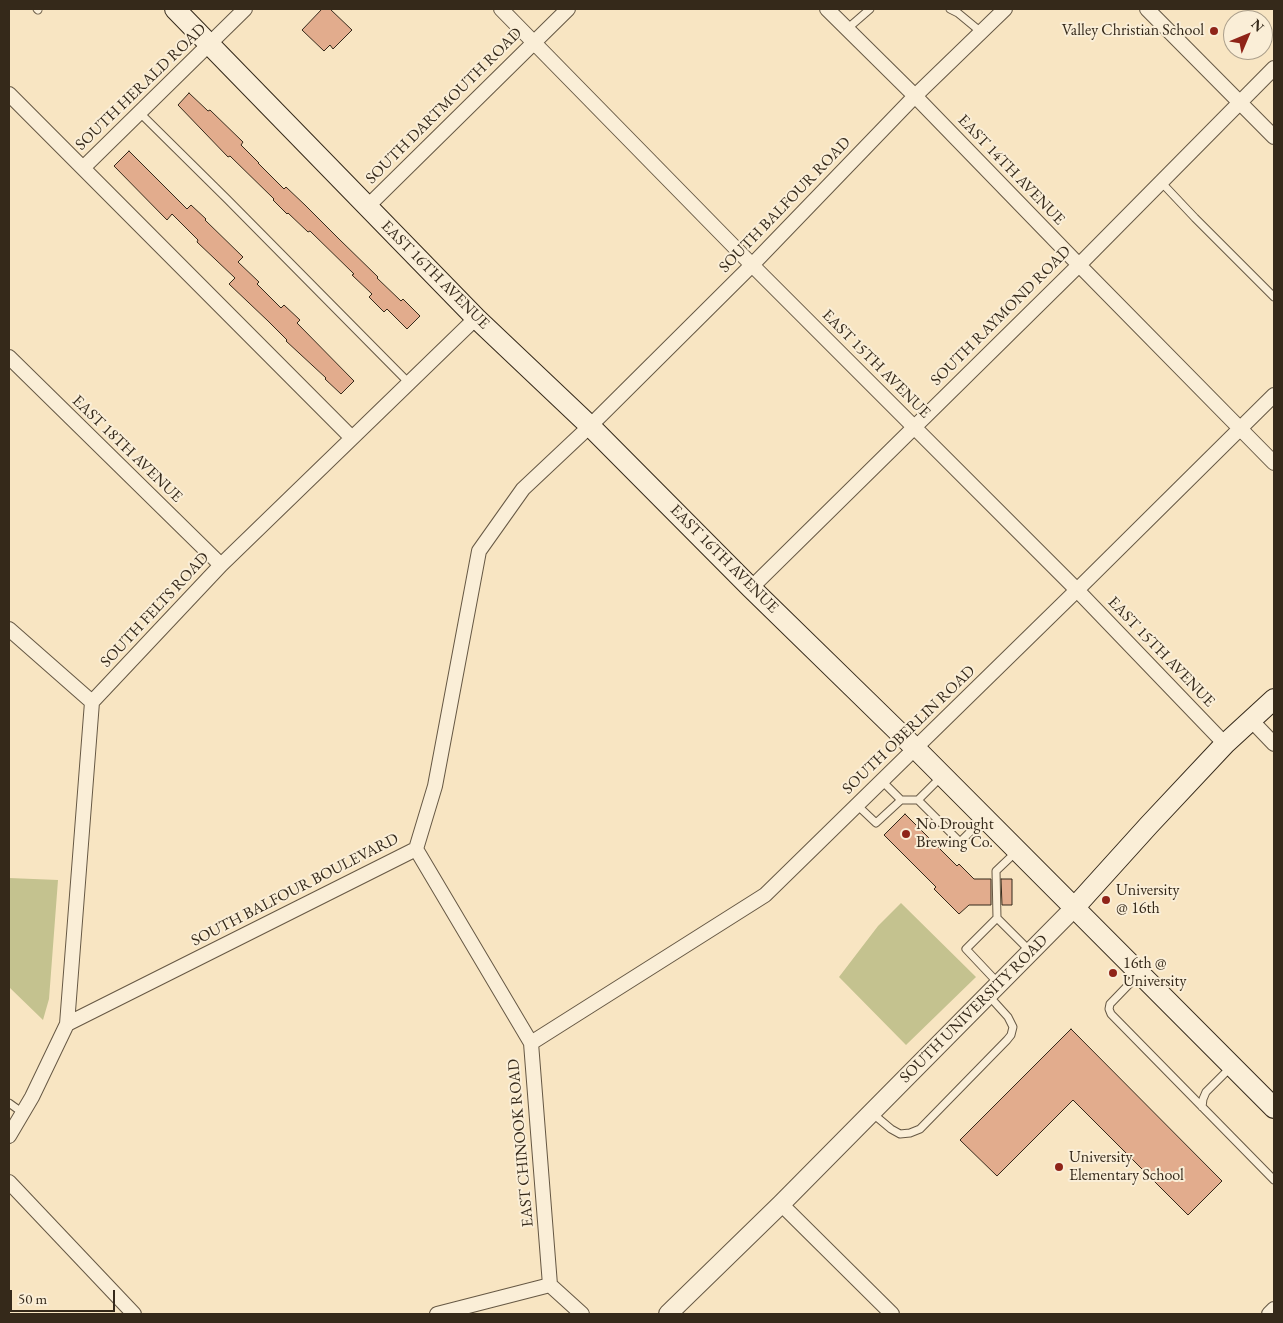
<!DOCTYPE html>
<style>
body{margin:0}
#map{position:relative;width:1283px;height:1323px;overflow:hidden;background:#f8e5c2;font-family:"EB Garamond",serif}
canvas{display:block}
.frame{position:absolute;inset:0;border:10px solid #35291a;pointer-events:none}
.north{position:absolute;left:1223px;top:10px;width:50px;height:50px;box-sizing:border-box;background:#faeed7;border:1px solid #ab9f8b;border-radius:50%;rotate:45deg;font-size:14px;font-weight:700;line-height:20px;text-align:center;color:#35291a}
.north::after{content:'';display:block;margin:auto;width:18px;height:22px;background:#8f2418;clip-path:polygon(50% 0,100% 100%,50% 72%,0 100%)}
.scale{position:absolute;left:10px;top:1290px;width:105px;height:22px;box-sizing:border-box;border:2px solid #35291a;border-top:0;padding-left:6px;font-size:15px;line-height:18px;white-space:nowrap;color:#35291a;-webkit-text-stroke:4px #faeed7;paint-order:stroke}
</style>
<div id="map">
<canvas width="1283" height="1323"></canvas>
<div class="frame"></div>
<div class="north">N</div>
<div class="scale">50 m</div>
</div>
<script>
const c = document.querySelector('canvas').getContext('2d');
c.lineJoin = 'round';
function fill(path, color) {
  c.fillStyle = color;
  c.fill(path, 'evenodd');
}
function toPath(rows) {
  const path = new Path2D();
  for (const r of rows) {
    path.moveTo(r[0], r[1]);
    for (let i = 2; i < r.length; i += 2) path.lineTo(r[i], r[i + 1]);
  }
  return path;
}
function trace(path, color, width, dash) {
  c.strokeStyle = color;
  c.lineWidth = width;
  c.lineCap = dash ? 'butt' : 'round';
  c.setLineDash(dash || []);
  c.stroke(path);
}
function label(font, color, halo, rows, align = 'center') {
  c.font = font + ' "EB Garamond",serif';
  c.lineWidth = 4;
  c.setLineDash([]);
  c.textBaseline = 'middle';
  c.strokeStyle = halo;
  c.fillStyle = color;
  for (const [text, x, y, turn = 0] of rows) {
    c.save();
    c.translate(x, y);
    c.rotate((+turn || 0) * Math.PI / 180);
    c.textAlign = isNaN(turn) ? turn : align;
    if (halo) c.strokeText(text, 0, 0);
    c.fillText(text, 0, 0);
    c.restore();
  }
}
fill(toPath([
 [9,878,58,880,49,999,43,1020,9,987],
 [901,903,976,977,906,1045,839,977,878,926]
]), '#c4c28f');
const building = toPath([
 [322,9,330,9,352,30,333,49,330,45,324,51,302,30,322,9],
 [189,93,208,111,210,110,243,142,241,145,259,163,258,163,284,189,286,187,305,205,339,239,378,277,377,278,401,301,403,299,420,316,407,329,387,309,384,312,369,297,372,294,352,275,354,274,310,231,308,232,288,213,287,214,273,200,274,199,230,156,228,157,178,105,189,93],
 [129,151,187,209,191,205,206,219,205,220,243,257,238,262,259,282,257,284,281,308,284,305,300,320,297,323,354,381,341,394,325,379,326,378,286,341,287,340,268,321,229,284,235,278,197,242,198,240,172,214,167,220,114,166,129,151],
 [905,814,957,866,959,864,974,879,991,879,991,905,969,905,959,914,934,889,936,887,884,835,905,814],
 [1001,879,1012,879,1012,905,1002,905,1001,879],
 [1071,1029,1222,1181,1188,1215,1073,1100,997,1176,960,1140,1071,1029]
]);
fill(building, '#e2ac8d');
trace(building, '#35291a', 1);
const service = toPath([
 [37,9,38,10],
 [950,9,958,13,981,32],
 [847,29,870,9],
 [140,113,227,199,409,383],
 [1161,182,1195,218,1274,297],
 [882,781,901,800],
 [918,800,942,776],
 [857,805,876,823,901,800,918,800,960,842,984,818],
 [997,918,1030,951],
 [1138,975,1110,1004,1109,1009,1111,1014,1274,1180],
 [998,983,966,949,997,918,996,871,1017,851],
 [9,1103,23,1113],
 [1202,1107,1203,1099,1206,1092,1230,1068],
 [872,1113,891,1129,900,1134,910,1133,920,1129,1007,1040,1011,1035,1013,1027,1008,1017,989,996]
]);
const minor = toPath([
 [501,9,752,265,1077,590,1225,744],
 [827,9,915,96,1079,265,1274,463],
 [1147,9,1274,137],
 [9,94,352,438],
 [83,168,245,9],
 [367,207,568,9],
 [9,357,221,565],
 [751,588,1079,265,1274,68],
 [9,629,92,702],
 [1251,720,1274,744],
 [416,849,531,1043,550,1285],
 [67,1024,92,702,221,565,476,318],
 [531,1043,765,895,1077,590,1274,395],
 [9,1136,32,1097,67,1024,416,849,435,786,479,551,523,489,590,426,752,265,915,96,1005,9],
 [9,1182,134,1314],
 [781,1204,892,1314],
 [550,1285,582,1314],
 [437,1314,550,1285],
 [1269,1314,1274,1309]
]);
const tertiary = toPath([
 [668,1314,781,1204,1074,908]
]);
const secondary = toPath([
 [175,9,476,318,590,426,751,588,915,748,1274,1108],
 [1074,908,1149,825,1225,744,1274,699]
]);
trace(service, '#665844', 9);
trace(minor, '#665844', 16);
trace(tertiary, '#665844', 20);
trace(secondary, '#35291a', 22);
trace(service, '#faeed7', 7);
trace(minor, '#faeed7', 14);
trace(tertiary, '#faeed7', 18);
trace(secondary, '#faeed7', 20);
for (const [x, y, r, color] of [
 [1214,31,5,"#8f2418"],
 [906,834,5,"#8f2418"],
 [1106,900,5,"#8f2418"],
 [1113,973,5,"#8f2418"],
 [1059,1167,5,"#8f2418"]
]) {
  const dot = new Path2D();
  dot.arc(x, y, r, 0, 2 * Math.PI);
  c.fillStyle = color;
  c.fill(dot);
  trace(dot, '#faeed7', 2);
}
label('16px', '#35291a', '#faeed7', [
 ["Valley Christian School",1204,31,"right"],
 ["No Drought",916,825],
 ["Brewing Co.",916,843],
 ["University",1116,891],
 ["@ 16th",1116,909],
 ["16th @",1123,964],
 ["University",1123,982],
 ["University",1069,1158],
 ["Elementary School",1069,1176]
], 'left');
label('16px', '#35291a', '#faeed7', [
 ["SOUTH HERALD ROAD",141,87,-44],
 ["SOUTH DARTMOUTH ROAD",444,106,-45],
 ["EAST 14TH AVENUE",1011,170,46],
 ["SOUTH BALFOUR ROAD",785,205,-46],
 ["EAST 16TH AVENUE",435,275,45],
 ["SOUTH RAYMOND ROAD",1001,316,-45],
 ["EAST 15TH AVENUE",876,364,45],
 ["EAST 18TH AVENUE",127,449,44],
 ["EAST 16TH AVENUE",724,559,45],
 ["SOUTH FELTS ROAD",155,610,-47],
 ["EAST 15TH AVENUE",1161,652,46],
 ["SOUTH OBERLIN ROAD",909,730,-44],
 ["SOUTH BALFOUR BOULEVARD",295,890,-27],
 ["SOUTH UNIVERSITY ROAD",974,1009,-45],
 ["EAST CHINOOK ROAD",521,1143,-95]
]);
</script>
